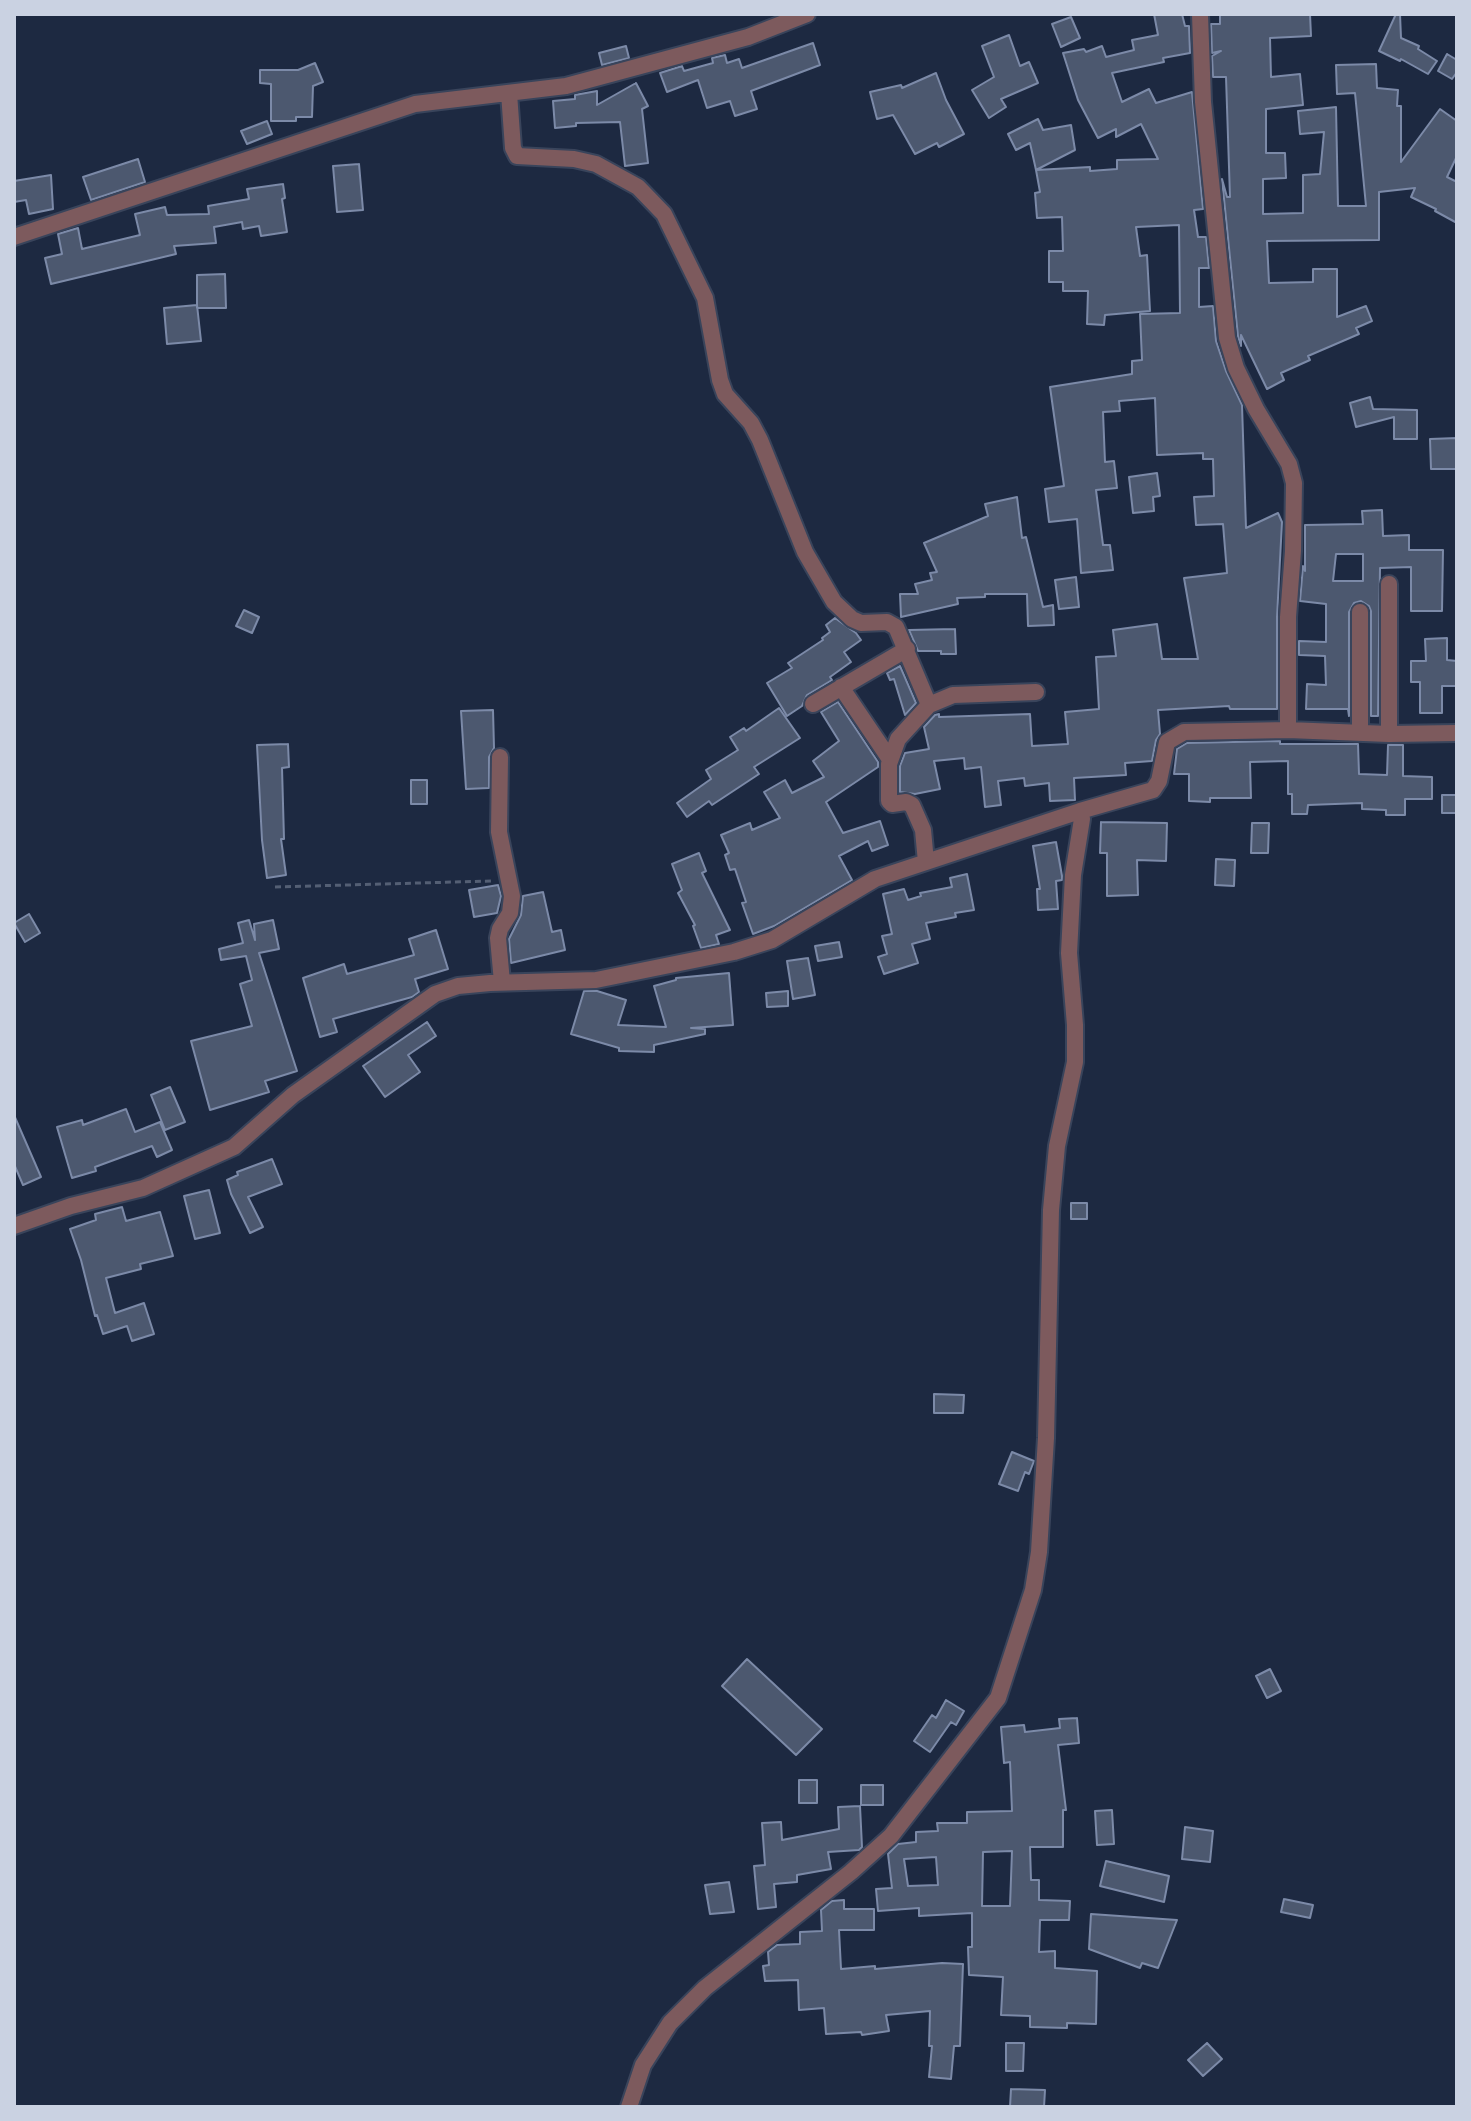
<!DOCTYPE html>
<style>
body{margin:0}
#map{position:relative;width:1471px;height:2121px;overflow:hidden;background:#1d2941;font-family:"PT Sans",sans-serif}
canvas{display:block}
.frame{position:absolute;inset:0;border:16px solid #cad2e2;pointer-events:none}
</style>
<div id="map">
<canvas width="1471" height="2121"></canvas>
<div class="frame"></div>
</div>
<script>
const c = document.querySelector('canvas').getContext('2d');
c.lineJoin = 'round';
function fill(path, color) {
  c.fillStyle = color;
  c.fill(path, 'evenodd');
}
function toPath(rows) {
  const path = new Path2D();
  for (const r of rows) {
    path.moveTo(r[0], r[1]);
    for (let i = 2; i < r.length; i += 2) path.lineTo(r[i], r[i + 1]);
  }
  return path;
}
function trace(path, color, width, dash) {
  c.strokeStyle = color;
  c.lineWidth = width;
  c.lineCap = dash ? 'butt' : 'round';
  c.setLineDash(dash || []);
  c.stroke(path);
}
const building = toPath([
 [1154,14,1182,14,1185,26,1189,26,1190,53,1163,58,1164,62,1112,73,1122,102,1149,89,1156,103,1192,92,1203,209,1194,210,1198,237,1206,237,1209,268,1199,268,1199,307,1213,306,1216,341,1226,371,1242,405,1246,528,1278,513,1282,522,1277,617,1277,709,1230,709,1229,706,1158,710,1160,734,1156,740,1152,761,1125,763,1126,775,1074,778,1075,800,1050,801,1049,783,1025,786,1024,778,998,781,1001,805,985,807,981,767,965,769,964,758,934,761,940,789,915,794,900,792,900,766,905,753,929,749,924,727,935,715,939,714,939,717,1030,714,1032,746,1068,744,1065,712,1099,709,1096,657,1116,656,1113,630,1157,624,1162,659,1198,659,1184,578,1227,573,1223,524,1196,525,1194,497,1214,496,1213,459,1203,459,1203,453,1157,455,1155,398,1119,401,1120,411,1103,412,1105,462,1114,461,1117,488,1096,490,1103,545,1110,545,1113,570,1081,573,1077,519,1049,522,1045,489,1064,486,1050,387,1132,374,1132,361,1142,360,1140,314,1180,313,1179,225,1136,227,1140,256,1147,255,1150,311,1105,315,1104,325,1087,324,1088,291,1063,291,1063,282,1049,282,1049,251,1063,251,1062,217,1037,218,1035,193,1040,192,1036,170,1090,167,1090,171,1117,169,1117,160,1158,159,1141,124,1116,137,1116,129,1098,138,1078,100,1063,53,1084,49,1086,52,1102,46,1106,57,1134,50,1132,40,1158,35,1154,14],
 [1220,14,1310,14,1311,36,1270,38,1271,77,1300,74,1303,105,1266,109,1266,153,1285,153,1286,178,1263,179,1263,214,1303,213,1303,175,1320,174,1324,132,1300,134,1298,111,1327,108,1336,107,1338,206,1366,206,1355,93,1337,94,1336,65,1376,64,1377,88,1398,90,1397,106,1401,106,1401,162,1440,109,1457,121,1457,156,1447,177,1457,182,1457,223,1435,211,1436,209,1411,197,1415,188,1379,192,1379,240,1267,241,1269,283,1313,282,1313,269,1337,269,1337,317,1366,306,1372,321,1356,328,1359,334,1308,356,1310,360,1281,373,1284,380,1267,389,1241,335,1241,346,1238,336,1222,179,1227,197,1230,197,1226,77,1213,77,1212,56,1221,51,1212,53,1211,24,1220,24,1220,14],
 [1396,14,1400,14,1401,38,1419,46,1418,49,1437,61,1428,74,1401,59,1400,61,1379,51,1396,14],
 [1071,17,1080,38,1061,47,1052,24,1071,17],
 [1009,35,1020,66,1029,62,1038,83,1001,99,1006,107,989,118,972,90,994,77,982,46,1009,35],
 [813,43,820,65,751,91,757,109,735,116,730,101,707,108,698,80,667,92,660,73,682,66,684,71,713,63,712,58,725,55,727,63,739,59,742,68,813,43],
 [626,46,629,58,602,65,599,53,626,46],
 [1447,54,1457,60,1457,72,1452,79,1438,71,1447,54],
 [315,63,323,82,313,86,312,117,296,117,296,121,271,121,271,84,260,83,260,70,298,70,315,63],
 [936,73,946,100,964,134,939,147,937,143,915,154,893,115,877,119,870,92,901,85,902,88,936,73],
 [636,83,648,106,642,109,648,163,625,166,620,122,576,123,576,126,555,128,553,101,575,99,575,95,597,91,597,105,636,83],
 [1038,119,1043,130,1071,125,1075,150,1036,170,1030,143,1016,150,1008,134,1038,119],
 [267,121,272,134,247,144,241,131,267,121],
 [138,159,145,182,91,200,83,177,138,159],
 [359,164,363,210,337,212,333,166,359,164],
 [51,175,53,209,29,214,26,200,14,202,14,181,51,175],
 [283,184,285,198,282,199,287,232,261,236,259,226,243,229,242,222,214,227,216,243,174,246,176,254,51,284,45,258,62,254,58,234,78,228,82,249,140,235,135,214,165,207,167,215,209,214,208,206,249,199,247,189,283,184],
 [225,274,226,308,197,308,197,275,225,274],
 [197,305,201,341,167,344,164,308,197,305],
 [1370,397,1373,409,1417,410,1417,439,1394,439,1394,417,1356,427,1350,403,1370,397],
 [1457,438,1457,469,1431,469,1430,439,1457,438],
 [1157,473,1160,496,1153,497,1154,511,1133,513,1129,477,1157,473],
 [1017,497,1022,538,1026,537,1043,607,1053,605,1054,625,1028,626,1027,594,985,594,985,597,957,598,958,604,901,617,900,594,918,594,915,584,932,580,930,573,937,572,924,543,988,516,985,504,1017,497],
 [1382,510,1383,536,1409,535,1409,550,1443,550,1442,611,1411,611,1411,567,1380,568,1378,716,1371,716,1371,611,1369,606,1361,601,1354,603,1349,612,1349,716,1348,709,1306,709,1307,684,1326,685,1325,656,1299,655,1299,641,1326,642,1326,604,1300,601,1303,566,1305,571,1305,525,1363,524,1362,511,1382,510],
 [1336,554,1363,554,1363,581,1333,581,1336,554],
 [1076,577,1079,607,1059,609,1055,580,1076,577],
 [244,610,259,617,252,633,236,626,244,610],
 [835,618,856,633,861,640,844,652,851,662,830,677,832,680,807,695,802,706,787,716,767,683,792,668,788,663,823,640,822,638,830,632,826,625,835,618],
 [955,629,956,654,941,654,941,651,918,651,909,630,955,629],
 [1447,638,1447,660,1457,661,1457,686,1442,686,1442,713,1420,713,1420,682,1411,682,1411,661,1426,661,1425,639,1447,638],
 [900,666,916,703,905,715,894,679,890,680,887,673,900,666],
 [838,702,878,762,878,767,826,802,843,833,880,821,888,845,872,851,868,841,839,856,852,880,774,926,753,934,742,903,746,902,735,869,730,870,725,855,729,853,721,835,750,823,752,830,780,818,764,792,785,780,792,793,824,777,813,761,839,741,821,712,838,702],
 [779,708,800,738,754,767,759,774,712,805,709,801,687,817,677,803,711,779,706,770,738,750,730,737,744,728,746,731,779,708],
 [493,710,494,748,489,757,489,788,466,789,461,711,493,710],
 [1280,741,1280,744,1358,744,1359,774,1387,775,1388,745,1403,745,1403,776,1432,777,1432,799,1405,799,1405,815,1386,815,1386,810,1362,809,1362,803,1308,805,1307,814,1292,814,1292,794,1288,794,1288,761,1250,762,1251,798,1210,798,1210,802,1189,801,1189,774,1174,774,1177,749,1187,743,1280,741],
 [288,744,289,767,282,768,284,839,281,839,286,875,267,878,262,840,257,745,288,744],
 [411,780,427,780,427,804,411,804,411,780],
 [1442,795,1457,795,1457,813,1442,813,1442,795],
 [1101,822,1167,823,1166,861,1137,860,1138,895,1107,896,1107,853,1100,853,1101,822],
 [1252,823,1269,823,1268,853,1251,853,1252,823],
 [1056,842,1062,876,1062,880,1056,881,1058,909,1038,910,1037,889,1040,889,1033,846,1056,842],
 [699,853,706,871,702,873,730,930,716,935,719,944,701,948,693,926,695,925,678,893,682,890,672,864,699,853],
 [1216,859,1235,860,1234,886,1215,885,1216,859],
 [967,874,974,910,955,913,956,917,926,923,930,939,912,944,918,963,884,974,878,957,887,954,882,936,892,934,883,894,904,889,908,900,921,896,920,893,952,887,950,878,967,874],
 [498,885,501,896,497,913,474,917,469,890,498,885],
 [543,892,552,932,561,930,565,950,511,963,509,939,521,915,523,896,543,892],
 [29,914,40,933,25,942,14,923,29,914],
 [249,920,255,940,254,924,273,920,279,949,259,953,297,1071,265,1081,269,1092,210,1110,191,1041,252,1026,240,984,252,980,246,956,221,960,219,949,243,943,238,923,249,920],
 [436,930,448,969,415,979,419,992,412,997,333,1019,337,1032,320,1037,303,978,344,964,347,974,414,955,409,939,436,930],
 [839,942,842,957,818,961,815,946,839,942],
 [808,958,815,995,793,999,787,961,808,958],
 [729,973,733,1025,691,1028,705,1029,705,1034,654,1045,654,1052,619,1051,619,1048,571,1034,584,991,597,991,626,1000,618,1025,666,1027,654,986,676,980,676,978,729,973],
 [788,991,788,1006,767,1007,766,993,788,991],
 [427,1022,436,1036,408,1055,420,1072,385,1097,363,1066,427,1022],
 [170,1087,185,1122,165,1130,151,1095,170,1087],
 [126,1109,135,1132,160,1122,172,1150,157,1157,152,1146,95,1167,96,1171,72,1178,57,1127,82,1120,83,1125,126,1109],
 [14,1115,41,1177,23,1185,14,1164,14,1115],
 [272,1159,282,1184,248,1197,263,1227,250,1233,231,1194,227,1180,238,1175,237,1172,272,1159],
 [209,1190,220,1233,195,1239,184,1196,209,1190],
 [1071,1203,1087,1203,1087,1219,1071,1219,1071,1203],
 [122,1207,126,1221,160,1212,173,1256,140,1264,141,1269,106,1278,115,1313,144,1303,154,1334,132,1341,127,1326,103,1334,97,1315,95,1316,81,1260,70,1229,96,1220,95,1214,122,1207],
 [934,1394,964,1395,963,1413,934,1413,934,1394],
 [1012,1452,1034,1461,1029,1474,1025,1472,1018,1491,999,1484,1012,1452],
 [747,1659,822,1729,796,1755,722,1686,747,1659],
 [1270,1669,1281,1691,1267,1698,1256,1676,1270,1669],
 [946,1700,964,1711,956,1725,951,1722,930,1752,914,1741,932,1715,936,1718,946,1700],
 [1077,1718,1079,1743,1058,1745,1066,1810,1063,1810,1063,1847,1030,1847,1031,1880,1039,1880,1039,1900,1070,1901,1069,1920,1040,1920,1039,1952,1055,1951,1055,1968,1097,1971,1096,2024,1067,2023,1067,2028,1030,2027,1030,2016,1001,2015,1003,1977,969,1975,968,1947,972,1947,972,1913,919,1916,919,1908,878,1911,876,1889,892,1888,888,1854,898,1844,916,1842,916,1832,938,1831,937,1823,967,1823,967,1812,1012,1811,1010,1762,1004,1763,1001,1727,1024,1725,1025,1732,1060,1728,1059,1719,1077,1718],
 [1012,1851,1010,1906,982,1906,983,1852,1012,1851],
 [936,1857,938,1885,908,1886,904,1859,936,1857],
 [799,1780,817,1780,817,1803,799,1803,799,1780],
 [861,1785,883,1785,883,1805,861,1805,861,1785],
 [860,1806,862,1847,859,1850,828,1852,831,1869,797,1875,797,1882,774,1884,776,1907,758,1909,754,1866,765,1865,762,1823,781,1822,782,1840,839,1829,838,1807,860,1806],
 [1112,1810,1114,1844,1097,1845,1095,1811,1112,1810],
 [1185,1827,1213,1831,1210,1862,1182,1859,1185,1827],
 [1106,1861,1169,1876,1164,1902,1100,1886,1106,1861],
 [729,1882,734,1912,710,1914,705,1885,729,1882],
 [1284,1899,1313,1905,1310,1918,1281,1912,1284,1899],
 [844,1900,844,1909,874,1909,874,1930,839,1930,841,1969,875,1966,875,1969,942,1963,963,1964,960,2046,954,2046,951,2079,929,2077,932,2046,929,2046,930,2011,886,2015,889,2031,862,2035,861,2032,826,2034,824,2008,799,2010,798,1980,765,1981,763,1966,769,1965,768,1952,777,1945,800,1944,800,1932,822,1931,821,1910,832,1901,844,1900],
 [1091,1914,1177,1920,1158,1968,1142,1963,1140,1968,1089,1949,1091,1914],
 [1006,2043,1024,2043,1023,2071,1006,2071,1006,2043],
 [1207,2043,1222,2059,1203,2076,1188,2060,1207,2043],
 [1011,2089,1045,2090,1044,2107,1010,2107,1011,2089]
]);
fill(building, '#4c586f');
trace(building, '#7c8aa8', 2);
const street = toPath([
 [1200,14,1203,102,1227,338,1236,368,1256,409,1289,464,1294,483,1293,551,1288,617,1288,730],
 [509,93,513,148,517,156,574,159,596,164,638,187,664,214,705,298,720,380,725,394,751,423,760,440,805,552,834,602,852,619,861,623,887,622,896,627,929,705],
 [14,237,415,104,566,86,748,37,807,14],
 [841,687,889,758],
 [813,704,907,649],
 [1360,733,1360,612],
 [1389,734,1389,584],
 [500,757,499,832,512,896,510,913,500,929,498,938,502,982],
 [1080,811,1153,790,1159,781,1167,742,1184,732,1288,730,1389,734,1457,733],
 [926,862,923,830,912,805,906,802,892,804,889,801,889,764,898,739,929,705,953,695,1036,692],
 [14,1226,71,1206,143,1188,234,1147,293,1095,435,994,458,986,490,983,596,980,734,952,772,940,875,879,1080,811,1082,819,1073,875,1069,953,1075,1025,1075,1062,1057,1146,1051,1210,1046,1438,1039,1552,1033,1590,998,1698,891,1836,851,1872,705,1988,670,2023,643,2065,629,2107]
]);
trace(street, '#39445b', 20);
trace(toPath([
 [275,887,491,881]
]), '#545f74', 3, [6, 4]);
trace(street, '#7d5a5d', 16);
</script>
